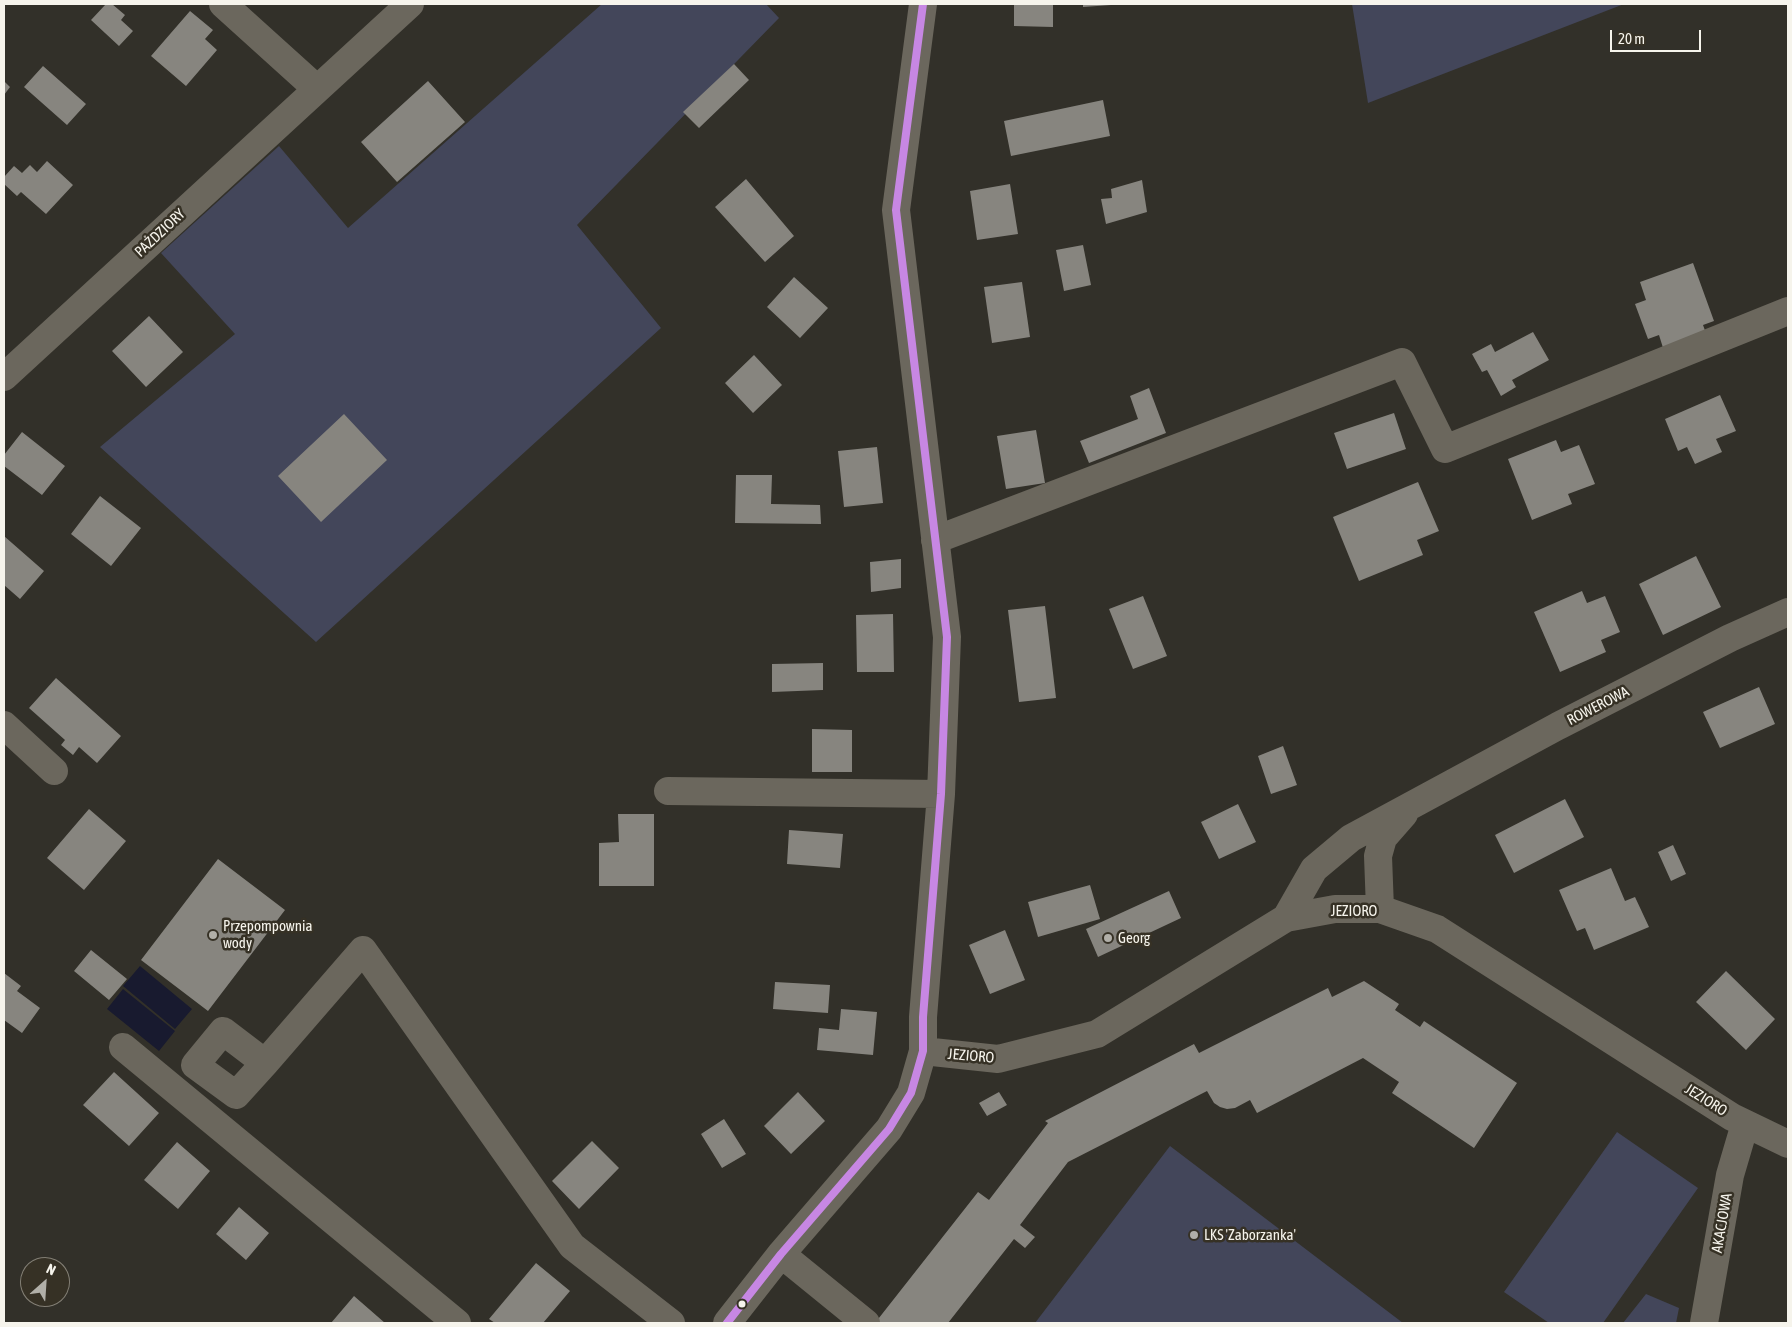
<!DOCTYPE html>
<meta charset="utf-8">
<style>
body{margin:0}
#map{position:relative;width:1792px;height:1327px;overflow:hidden;background:#323029;font-family:"Asap Condensed",sans-serif}
canvas{display:block}
.frame{position:absolute;inset:0;border:5px solid #f6f4ec;pointer-events:none}
.north{position:absolute;left:20px;top:1257px;width:50px;height:50px;box-sizing:border-box;background:#363125;border:1px solid #837f75;border-radius:50%;rotate:26deg;font-size:14px;font-weight:700;line-height:20px;text-align:center;color:#f6f4ec}
.north::after{content:'';display:block;margin:auto;width:18px;height:22px;background:#b1afa8;clip-path:polygon(50% 0,100% 100%,50% 72%,0 100%)}
.scale{position:absolute;left:1610px;top:30px;width:91px;height:22px;box-sizing:border-box;border:2px solid #f6f4ec;border-top:0;padding-left:6px;font-size:15px;line-height:18px;white-space:nowrap;color:#f6f4ec;-webkit-text-stroke:4px #363125;paint-order:stroke}
</style>
<div id="map">
<canvas width="1792" height="1327"></canvas>
<div class="frame"></div>
<div class="north">N</div>
<div class="scale">20 m</div>
</div>
<script>
const c = document.querySelector('canvas').getContext('2d');
c.lineJoin = 'round';
function fill(path, color) {
  c.fillStyle = color;
  c.fill(path, 'evenodd');
}
function toPath(rows) {
  const path = new Path2D();
  for (const r of rows) {
    path.moveTo(r[0], r[1]);
    for (let i = 2; i < r.length; i += 2) path.lineTo(r[i], r[i + 1]);
  }
  return path;
}
function trace(path, color, width, dash) {
  c.strokeStyle = color;
  c.lineWidth = width;
  c.lineCap = dash ? 'butt' : 'round';
  c.setLineDash(dash || []);
  c.stroke(path);
}
function label(font, color, halo, rows, align = 'center') {
  c.font = font + ' "Asap Condensed",sans-serif';
  c.lineWidth = 5;
  c.setLineDash([]);
  c.textBaseline = 'middle';
  c.strokeStyle = halo;
  c.fillStyle = color;
  for (const [text, x, y, turn = 0] of rows) {
    c.save();
    c.translate(x, y);
    c.rotate((+turn || 0) * Math.PI / 180);
    c.textAlign = isNaN(turn) ? turn : align;
    if (halo) c.strokeText(text, 0, 0);
    c.fillText(text, 0, 0);
    c.restore();
  }
}
fill(toPath([
 [602,4,766,4,779,18,577,225,661,328,316,642,100,447,235,334,161,253,279,146,348,228],
 [1352,4,1624,4,1368,103],
 [1617,1132,1698,1188,1603,1323,1549,1323,1504,1292],
 [1170,1146,1403,1323,1035,1323],
 [1646,1294,1679,1308,1676,1323,1623,1323]
]), '#43465a');
fill(toPath([
 [140,966,192,1009,175,1029,123,986],
 [123,989,175,1031,159,1051,107,1009]
]), '#181a2f');
fill(toPath([
 [106,4,112,4,125,15,121,20,133,31,119,46,91,20],
 [1014,4,1053,4,1053,27,1014,26],
 [1083,4,1111,4,1111,5,1083,7],
 [190,11,213,30,205,39,217,50,186,86,151,56],
 [734,64,749,80,699,128,683,112],
 [43,66,86,104,67,125,24,87],
 [4,81,10,87,4,95],
 [428,81,465,122,397,182,361,142],
 [1103,100,1110,136,1011,156,1004,121],
 [47,161,73,185,46,214,21,192,17,196,4,184,4,177,14,166,22,173,30,165,37,172],
 [746,179,794,236,765,262,715,207],
 [1142,180,1147,212,1106,224,1101,199,1112,198,1111,189],
 [1010,184,1018,234,977,240,970,191],
 [1083,245,1091,285,1064,291,1056,250],
 [1693,263,1714,321,1703,325,1707,336,1664,351,1659,335,1648,339,1635,304,1646,300,1640,282],
 [794,277,828,308,800,338,767,307],
 [1022,282,1030,337,992,343,984,287],
 [149,316,183,352,146,387,112,351],
 [1533,332,1549,360,1512,380,1516,387,1501,396,1487,370,1482,372,1472,354,1491,344,1495,352],
 [754,355,782,385,753,413,725,383],
 [1149,388,1166,433,1089,463,1080,441,1138,419,1130,396],
 [1720,395,1736,431,1716,439,1722,452,1695,464,1687,447,1678,451,1665,419],
 [1394,413,1406,449,1347,469,1334,433],
 [344,414,387,460,321,522,278,476],
 [1036,430,1045,483,1006,489,997,436],
 [22,432,65,466,42,495,4,466,4,455],
 [1556,440,1561,452,1579,445,1595,484,1568,494,1572,504,1532,520,1508,459],
 [877,447,883,503,844,507,838,451],
 [736,475,772,475,771,504,820,505,821,524,735,523],
 [1418,482,1439,531,1417,540,1423,555,1359,581,1333,517],
 [100,496,141,528,111,566,71,534],
 [4,536,44,571,20,599,4,585],
 [1696,556,1721,607,1663,635,1639,584],
 [901,559,901,588,871,592,870,562],
 [1582,591,1587,603,1605,596,1620,632,1601,640,1606,652,1560,672,1534,612],
 [1143,596,1167,656,1133,669,1109,609],
 [1045,606,1056,698,1019,702,1008,610],
 [893,614,894,672,857,672,856,615],
 [823,663,823,690,772,692,772,664],
 [56,678,121,736,97,763,79,747,73,755,61,745,65,740,29,708],
 [1759,687,1775,724,1720,748,1703,712],
 [812,729,852,730,852,772,812,772],
 [1283,746,1297,785,1271,794,1258,756],
 [1565,799,1584,837,1514,873,1495,835],
 [1238,804,1256,842,1219,859,1201,822],
 [89,809,126,841,84,890,47,858],
 [618,814,654,814,654,886,599,886,599,843,619,842],
 [789,830,843,834,840,868,787,864],
 [1673,845,1686,874,1671,881,1658,852],
 [218,859,285,910,208,1011,141,960],
 [1611,868,1625,901,1635,897,1649,927,1594,950,1585,928,1577,931,1559,890],
 [1090,885,1100,919,1038,937,1028,902],
 [1169,891,1181,918,1098,957,1086,929],
 [1005,930,1025,980,990,994,969,945],
 [91,950,127,979,109,1000,74,971],
 [1726,971,1775,1019,1746,1050,1696,1002],
 [4,973,21,986,17,991,40,1008,22,1033,4,1020],
 [1364,981,1399,1004,1395,1010,1420,1027,1424,1021,1517,1083,1474,1148,1392,1093,1399,1082,1363,1058,1257,1113,1250,1100,1235,1108,1227,1109,1220,1107,1214,1103,1207,1091,1068,1162,1020,1225,1035,1237,1025,1248,1014,1239,948,1323,875,1323,978,1192,989,1200,1048,1123,1045,1121,1194,1044,1199,1053,1328,988,1332,997],
 [775,982,830,985,828,1013,773,1009],
 [841,1009,877,1012,873,1055,817,1050,819,1028,839,1030],
 [114,1072,159,1113,129,1146,83,1105],
 [798,1092,825,1121,791,1154,764,1126],
 [999,1092,1007,1105,987,1116,979,1103],
 [724,1119,746,1154,722,1168,701,1134],
 [592,1141,619,1168,579,1209,552,1181],
 [177,1142,210,1171,178,1209,144,1180],
 [239,1207,269,1233,246,1260,216,1234],
 [536,1263,570,1291,543,1323,495,1323,489,1319],
 [354,1296,385,1323,331,1323]
]), '#87857f');
trace(toPath([
 [223,4,317,89],
 [4,377,410,4],
 [935,540,1402,362,1445,449,1788,311],
 [4,725,54,771],
 [668,791,941,794],
 [1380,909,1378,856,1383,838,1404,814],
 [1286,918,1314,869,1351,838,1558,726,1730,638,1788,612],
 [123,1047,457,1323],
 [923,1051,998,1059,1097,1034,1286,918,1335,909,1380,909,1437,929,1732,1117,1788,1144],
 [265,1063,223,1031,195,1065,236,1095,265,1063,363,950,572,1246,671,1323],
 [781,1254,866,1323],
 [727,1323,781,1254,889,1129,911,1093,923,1051,923,1017,941,794,947,637,896,210,923,4],
 [1704,1323,1730,1175,1745,1124]
]), '#6b675d', 28);
trace(toPath([
 [727,1323,781,1254,889,1129,911,1093,923,1051,923,1017,941,794,947,637,896,210,923,4]
]), '#c787e3', 8);
for (const [x, y, r, color] of [
 [213,935,5,"#b1afa8"],
 [1108,938,5,"#b1afa8"],
 [1194,1235,5,"#b1afa8"],
 [742,1304,4.5,"#f6f4ec"]
]) {
  const dot = new Path2D();
  dot.arc(x, y, r, 0, 2 * Math.PI);
  c.fillStyle = color;
  c.fill(dot);
  trace(dot, '#363125', 2);
}
label('15px', '#f6f4ec', '#363125', [
 ["PAŹDZIORY",160,233,-43],
 ["ROWEROWA",1598,706,-27],
 ["JEZIORO",1354,911],
 ["JEZIORO",971,1056,5],
 ["JEZIORO",1706,1100,32],
 ["AKACJOWA",1722,1223,-80]
]);
label('15px', '#f6f4ec', '#363125', [
 ["Przepompownia",223,926],
 ["wody",223,943],
 ["Georg",1118,938],
 ["LKS 'Zaborzanka'",1204,1235]
], 'left');
</script>
